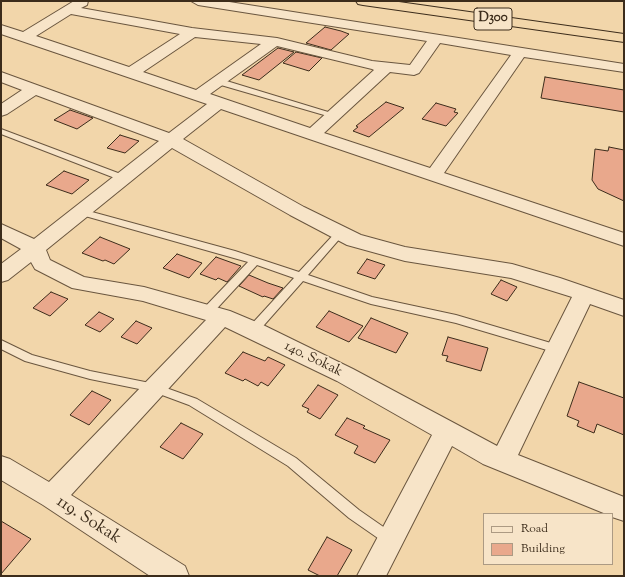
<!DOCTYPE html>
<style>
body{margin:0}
#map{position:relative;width:625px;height:577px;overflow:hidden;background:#f2d6aa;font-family:"Sorts Mill Goudy",serif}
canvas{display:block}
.frame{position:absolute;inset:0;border:2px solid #3c2c1b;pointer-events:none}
.legend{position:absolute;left:483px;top:513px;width:130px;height:52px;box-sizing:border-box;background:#f7e4c8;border:1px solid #ac9a83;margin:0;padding:5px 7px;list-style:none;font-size:12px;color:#3c2c1b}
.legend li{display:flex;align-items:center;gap:8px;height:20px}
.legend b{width:20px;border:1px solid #ac9a83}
</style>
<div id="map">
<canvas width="625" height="577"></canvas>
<div class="frame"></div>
<ul class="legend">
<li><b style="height:5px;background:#f7e4c8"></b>Road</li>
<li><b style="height:11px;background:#e9a88c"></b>Building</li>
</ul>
</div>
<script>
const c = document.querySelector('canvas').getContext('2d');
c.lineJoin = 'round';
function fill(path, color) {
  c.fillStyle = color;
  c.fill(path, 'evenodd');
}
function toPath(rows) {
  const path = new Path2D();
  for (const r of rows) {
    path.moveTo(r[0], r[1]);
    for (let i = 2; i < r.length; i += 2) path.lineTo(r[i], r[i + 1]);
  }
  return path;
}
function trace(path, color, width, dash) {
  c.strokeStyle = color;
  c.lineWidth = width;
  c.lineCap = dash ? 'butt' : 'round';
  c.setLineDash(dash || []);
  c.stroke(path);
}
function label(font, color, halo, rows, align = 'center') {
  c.font = font + ' "Sorts Mill Goudy",serif';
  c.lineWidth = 3.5;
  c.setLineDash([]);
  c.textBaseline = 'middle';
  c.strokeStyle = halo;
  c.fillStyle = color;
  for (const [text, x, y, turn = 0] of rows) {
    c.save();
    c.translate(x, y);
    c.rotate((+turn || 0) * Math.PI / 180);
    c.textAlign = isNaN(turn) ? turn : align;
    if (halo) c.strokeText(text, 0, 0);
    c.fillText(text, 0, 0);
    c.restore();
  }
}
const building = toPath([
 [325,27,341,31,349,34,331,50,306,43,325,27],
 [278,48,294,52,259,80,242,75,278,48],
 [296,52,322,58,309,71,283,63,296,52],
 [545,77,624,90,624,112,541,98,545,77],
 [386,102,404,108,369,137,353,131,358,127,356,126,386,102],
 [436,103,456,109,454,112,458,113,446,126,422,119,436,103],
 [70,110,93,118,77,129,54,120,70,110],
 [120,135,139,141,125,153,107,148,120,135],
 [609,147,624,150,624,201,598,189,592,180,595,149,608,151,609,147],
 [64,171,89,180,72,194,46,185,64,171],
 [100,237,130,249,114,264,105,260,103,261,82,253,100,237],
 [177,254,202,263,189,278,163,268,177,254],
 [216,257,241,266,227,282,218,278,216,280,200,274,216,257],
 [367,259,385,265,375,279,357,273,367,259],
 [249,275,268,283,283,288,273,299,264,296,263,297,239,286,249,275],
 [501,280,517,287,507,301,491,294,501,280],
 [51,292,68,299,50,316,33,308,51,292],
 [329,311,363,326,349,342,316,327,329,311],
 [99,312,114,319,100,332,85,325,99,312],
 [371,318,408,333,396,353,358,338,371,318],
 [136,321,152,328,137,344,121,337,136,321],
 [448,337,488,348,481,371,446,361,448,356,442,355,448,337],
 [243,352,265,361,268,357,285,365,268,386,261,382,258,386,245,379,243,381,225,373,243,352],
 [579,382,624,398,624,435,597,424,594,433,577,426,579,421,567,416,579,382],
 [318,385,338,395,320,419,307,412,309,409,302,406,318,385],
 [92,391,111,400,89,425,70,415,92,391],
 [347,418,365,426,363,428,390,440,375,463,354,453,358,446,335,435,347,418],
 [181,423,203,434,183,459,160,447,181,423],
 [1,521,31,539,1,574,1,521],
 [327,537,352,550,337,576,320,576,308,570,327,537]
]);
fill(building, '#e9a88c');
trace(building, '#3c2c1b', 1);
const service = toPath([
 [214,79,220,79,338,115,337,117,331,117,214,83,214,79],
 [1,129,126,176,127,178,123,181,120,180,1,134,1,129],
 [81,209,235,251,299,272,336,232,342,232,344,234,342,236,308,275,372,297,456,315,561,346,562,349,561,352,557,353,456,323,371,304,303,281,257,333,253,334,249,333,248,330,249,327,294,278,257,265,210,316,202,316,201,313,202,310,248,262,78,214,76,212,81,209],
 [1,340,32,355,90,371,155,384,197,399,296,458,359,510,395,535,397,539,395,543,390,545,385,543,349,518,288,466,189,405,154,392,90,379,25,361,1,349,1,340]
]);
const minor = toPath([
 [74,1,88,1,87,5,81,8,192,28,277,38,372,61,410,65,427,41,198,5,191,1,223,1,624,64,624,72,524,57,444,173,624,233,624,246,221,109,183,139,304,207,361,235,405,247,512,264,560,278,624,300,624,316,590,304,518,455,624,497,624,521,612,517,612,514,606,514,483,464,452,446,386,576,357,576,432,435,337,381,225,327,71,495,185,566,189,576,150,576,43,505,1,480,1,456,10,459,49,482,206,320,143,301,72,288,35,269,31,262,8,280,1,282,1,264,21,249,1,238,1,224,34,239,159,141,36,95,7,114,1,116,1,104,22,90,1,82,1,72,169,133,207,104,1,34,1,25,23,32,74,1],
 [71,14,180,34,129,67,36,36,71,14],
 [195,37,261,44,196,90,143,72,195,37],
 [440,43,511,55,430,168,324,133,390,72,414,75,419,73,440,43],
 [277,46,372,69,374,70,310,128,210,94,277,46],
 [172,148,290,215,347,245,405,261,511,278,572,297,497,446,353,369,261,324,230,311,144,287,84,277,50,260,46,250,172,148]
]);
const trunk = toPath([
 [356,1,392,1,624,34,624,42,363,5,358,4,356,1]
]);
trace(service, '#6a563f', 2);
trace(minor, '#6a563f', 2);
trace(trunk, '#3c2c1b', 2);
fill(service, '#f7e4c8');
fill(minor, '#f7e4c8');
fill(trunk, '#f2d6aa');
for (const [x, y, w] of [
 [493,19,38]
]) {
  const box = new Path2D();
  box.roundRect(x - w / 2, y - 11, w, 22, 3);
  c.fillStyle = '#f7e4c8';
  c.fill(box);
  trace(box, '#3c2c1b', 1);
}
label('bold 13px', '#3c2c1b', null, [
 ["D300",493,19]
]);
label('14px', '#3c2c1b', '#f7e4c8', [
 ["140. Sokak",313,360,26]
]);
label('17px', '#3c2c1b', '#f7e4c8', [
 ["119. Sokak",88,521,33]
]);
</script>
